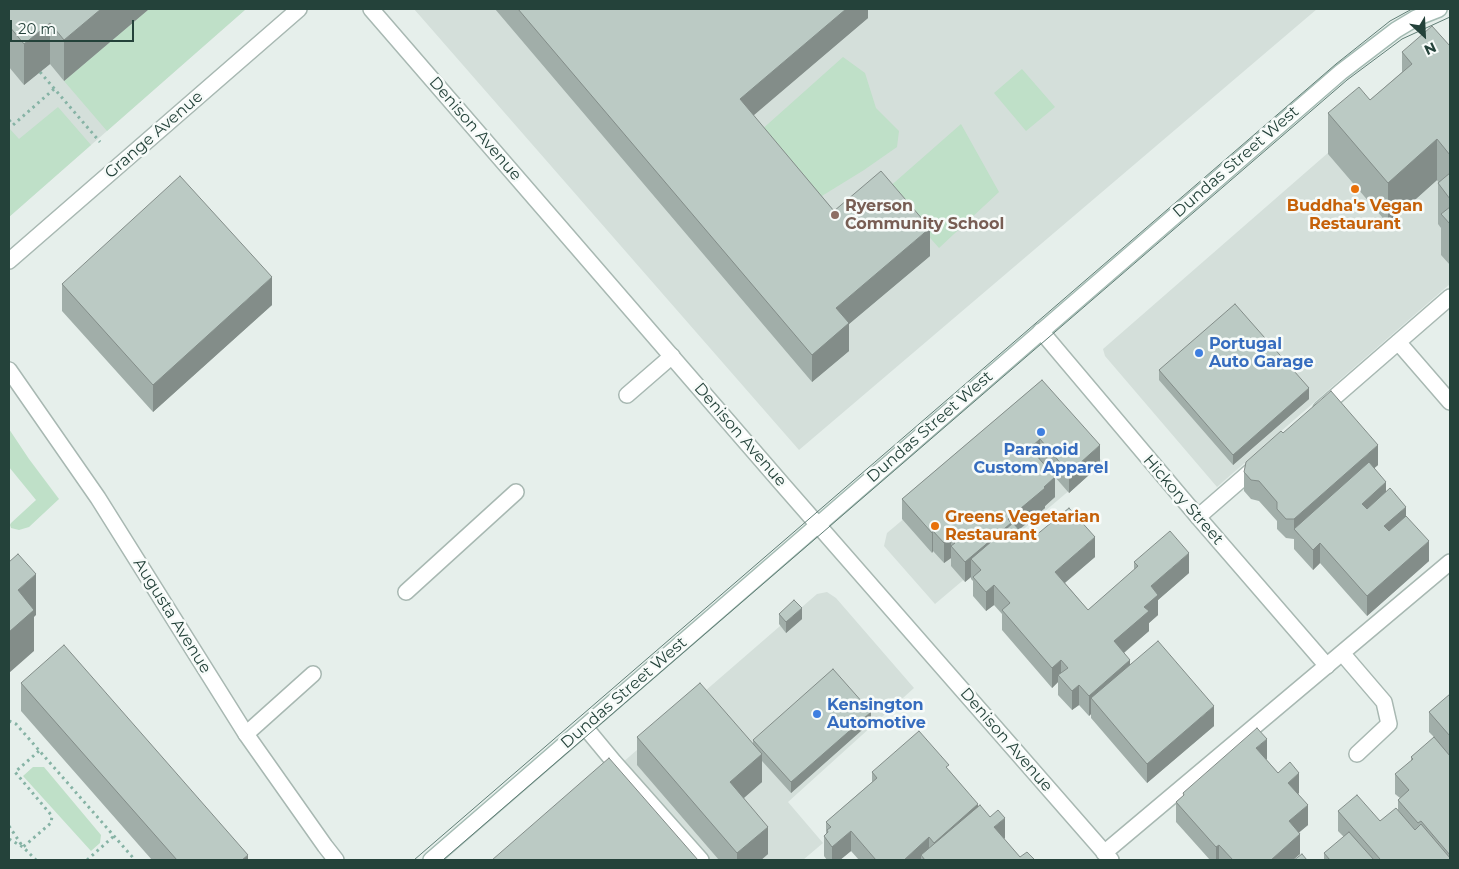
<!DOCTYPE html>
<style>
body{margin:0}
#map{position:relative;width:1459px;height:869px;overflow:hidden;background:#e6efeb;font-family:Montserrat,sans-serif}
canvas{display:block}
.frame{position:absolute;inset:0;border:10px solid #24423a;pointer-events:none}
.north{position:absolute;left:1399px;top:10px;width:50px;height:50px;-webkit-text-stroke:4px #f7fbf9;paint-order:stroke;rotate:155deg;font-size:14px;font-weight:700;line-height:20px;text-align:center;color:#24423a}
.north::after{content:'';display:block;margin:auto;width:18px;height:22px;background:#24423a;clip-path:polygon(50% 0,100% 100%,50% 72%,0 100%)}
.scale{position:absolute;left:10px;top:20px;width:124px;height:22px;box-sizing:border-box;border:2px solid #24423a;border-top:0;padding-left:6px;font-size:15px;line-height:18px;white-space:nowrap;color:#24423a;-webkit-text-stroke:4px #f7fbf9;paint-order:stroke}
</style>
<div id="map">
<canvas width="1459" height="869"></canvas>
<div class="frame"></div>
<div class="north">N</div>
<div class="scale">20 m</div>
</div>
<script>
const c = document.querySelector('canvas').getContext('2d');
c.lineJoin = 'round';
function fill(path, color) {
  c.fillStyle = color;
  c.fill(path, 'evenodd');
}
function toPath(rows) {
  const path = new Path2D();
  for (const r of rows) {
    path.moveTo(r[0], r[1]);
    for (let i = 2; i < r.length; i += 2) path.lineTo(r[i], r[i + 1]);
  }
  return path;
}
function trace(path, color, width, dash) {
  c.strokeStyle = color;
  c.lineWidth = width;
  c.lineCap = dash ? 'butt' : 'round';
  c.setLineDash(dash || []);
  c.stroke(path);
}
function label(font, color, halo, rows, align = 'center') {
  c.font = font + ' Montserrat,sans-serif';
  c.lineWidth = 5;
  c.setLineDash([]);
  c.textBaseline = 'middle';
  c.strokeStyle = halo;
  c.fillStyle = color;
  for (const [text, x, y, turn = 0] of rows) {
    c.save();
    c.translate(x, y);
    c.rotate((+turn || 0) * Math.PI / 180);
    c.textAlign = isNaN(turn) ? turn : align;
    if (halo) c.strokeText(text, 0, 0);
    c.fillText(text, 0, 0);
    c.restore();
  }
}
fill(toPath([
 [9,9,246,9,9,217],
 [414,9,1317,9,799,450],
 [1450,65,1450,284,1217,487,1105,356,1103,349,1399,91],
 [1047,398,1103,462,935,604,884,546,887,533],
 [827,592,836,598,914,688,788,802,823,843,803,860,510,860,817,594]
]), '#d4dfda');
fill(toPath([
 [149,9,246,9,107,131,64,81],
 [843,57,865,73,876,108,899,131,897,147,864,170,817,199,759,132],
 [1022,69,1055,107,1026,131,994,93],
 [58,107,91,145,9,217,9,128,19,139],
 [961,124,999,192,939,248,887,189],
 [9,429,29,459,59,499,29,527,19,530,11,528,10,525,11,523,36,500,9,467],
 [33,767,44,767,101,835,100,843,91,851,23,776]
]), '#bfe0c8');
const lane = toPath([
 [1398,342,1450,402],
 [627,395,672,356],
 [1321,409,1450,297],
 [1198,517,1259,464],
 [406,592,516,492],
 [1342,653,1384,702,1389,724,1357,754],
 [585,727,614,762,701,860],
 [246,734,313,674],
 [1104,853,1450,562]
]);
const street = toPath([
 [371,9,783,485,1111,860],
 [9,261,299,9],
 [1041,331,1198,517,1327,666],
 [9,370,98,498,246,734,325,846,336,860]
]);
const secondary = toPath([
 [431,860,1341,72,1396,30,1416,18,1439,9]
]);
trace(lane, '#a8b8b2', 18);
trace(street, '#a8b8b2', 18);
trace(secondary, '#a4bbb3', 18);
trace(toPath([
 [40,72,100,142],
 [9,120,13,125,54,89],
 [9,721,16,724,135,860],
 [9,826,23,847,51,823,52,816,15,772,39,751],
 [9,839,23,847,36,860],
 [87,860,114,836]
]), '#86b3a5', 3, [2.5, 4]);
trace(lane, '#fff', 15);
trace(street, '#fff', 15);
trace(secondary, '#fff', 15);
trace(toPath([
 [414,860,1336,64,1390,21,1412,9],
 [443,860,1347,80,1402,39,1450,17]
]), '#5f7d75', 1);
fill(toPath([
 [9,9,149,9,64,81,50,64,24,85,9,67],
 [495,9,868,9,868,18,753,115,834,211,930,256,849,324,849,351,812,382],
 [1450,46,1450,265,1441,255,1441,228,1438,224,1438,183,1439,183,1437,180,1388,224,1328,154,1328,113,1370,100,1402,72,1402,52],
 [62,284,272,305,153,412,62,311],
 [1159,370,1309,399,1233,465,1159,380],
 [1042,380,1100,465,1069,493,1055,477,1055,497,1045,506,1045,508,1019,530,1029,541,1095,557,1065,583,1088,610,1134,570,1134,562,1189,573,1158,600,1158,615,1149,623,1149,631,1124,653,1130,664,1214,726,1147,783,1091,718,1091,714,1089,716,1079,705,1072,710,1058,695,1058,682,1052,688,1002,630,1002,614,994,605,986,611,973,596,973,581,971,579,971,577,965,582,951,566,951,558,944,563,933,551,932,553,902,519,902,499],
 [1283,433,1378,465,1374,468,1386,491,1406,516,1429,561,1367,616,1320,563,1313,570,1294,549,1294,539,1286,538,1277,529,1277,521,1259,501,1251,499,1244,491,1244,472],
 [779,614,802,619,786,633,779,624],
 [21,683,248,860,152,860,21,711],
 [1450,695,1450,860,1324,860,1324,853,1344,837,1338,831,1338,811,1380,821,1398,810,1398,800,1400,798,1395,794,1395,774,1411,761,1411,757,1434,737,1429,732,1429,712],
 [871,722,791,793,762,761,762,782,744,798,768,854,761,860,719,860,637,765,637,737,753,744,753,740],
 [1266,759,1278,773,1299,793,1298,794,1308,825,1299,832,1300,854,1293,860,1210,860,1176,822,1176,802,1183,796,1183,793,1267,759],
 [949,770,1005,838,1004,839,1020,857,1035,860,859,860,851,851,840,860,827,860,824,856,824,836,826,834,826,822,872,782,872,772]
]), '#a1aea9');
fill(toPath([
 [101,9,149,9,64,81,64,40],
 [846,9,868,9,868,18,740,127,740,99],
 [50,23,50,64,24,85,24,44],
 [1437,139,1437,180,1388,224,1388,183],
 [930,228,930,256,849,324,849,351,812,382,812,355,836,308],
 [272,277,272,305,153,412,153,385],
 [1309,388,1309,399,1233,465,1233,455],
 [1040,439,1040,459,1030,448],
 [1100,445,1100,465,1069,493,1069,473],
 [1378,445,1378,465,1299,535,1294,529,1294,539,1294,519],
 [1055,477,1055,497,1045,506,1045,508,1011,536,971,559,971,577,965,582,965,562,1008,519],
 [1386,482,1386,501,1362,523,1362,504],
 [1406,507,1406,527,1384,546,1384,526],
 [933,531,933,551,932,553,932,533],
 [1095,537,1095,557,1055,591,1055,572],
 [951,538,951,558,944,563,944,543],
 [1429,541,1429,561,1367,616,1367,596],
 [1320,543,1320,563,1313,570,1313,550],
 [1189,553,1189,573,1158,600,1158,615,1149,623,1149,631,1114,661,1114,641,1144,607,1151,586],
 [36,574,36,615,34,617,34,651,9,673,9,632,18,590],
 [994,585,994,605,986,611,986,592],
 [802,608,802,619,786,633,786,622],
 [1061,660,1061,678,1058,675,1058,682,1052,688,1052,668],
 [1130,660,1130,680,1091,698,1091,714,1089,716,1089,696],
 [1079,685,1079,705,1072,710,1072,691],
 [1214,706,1214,726,1147,783,1147,764],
 [871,712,871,722,791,793,791,782],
 [1267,739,1267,759,1256,768,1256,748],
 [762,754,762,782,730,810,730,782],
 [1299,773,1299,793,1288,803,1288,783],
 [978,804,978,824,934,860,934,843],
 [1308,805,1308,825,1289,841,1289,821],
 [1005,818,1005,838,994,847,994,827],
 [768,827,768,854,761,860,737,860,737,853],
 [851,831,851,851,840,860,832,860,832,847],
 [1300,834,1300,854,1293,860,1271,860],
 [929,837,929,857,921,855,921,860,904,860],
 [1219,845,1219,860,1216,860,1216,847],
 [248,855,248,860,242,860]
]), '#838d89');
const building = toPath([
 [9,9,101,9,64,40,50,23,24,44,9,26,9,9],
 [518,9,846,9,740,99,834,211,881,171,930,228,836,308,849,323,812,355,518,9],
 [1432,26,1450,46,1450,155,1437,139,1388,183,1328,113,1359,87,1370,100,1412,64,1402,52,1432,26],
 [1450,173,1450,199,1438,183,1450,173],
 [180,176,272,277,153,385,62,284,180,176],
 [1450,207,1450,224,1441,214,1450,207],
 [1235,304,1309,388,1233,455,1159,370,1235,304],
 [1042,380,1100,445,1069,473,1040,439,1030,448,1055,477,1044,487,1045,488,1008,519,1011,523,965,562,951,546,955,543,951,538,944,543,933,531,932,533,902,499,1042,380],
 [1331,391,1378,445,1294,519,1286,519,1277,509,1277,502,1259,481,1251,480,1244,472,1246,462,1281,431,1283,433,1331,391],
 [1369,462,1386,482,1362,504,1367,509,1390,488,1406,507,1384,526,1389,531,1406,516,1429,541,1367,596,1320,543,1313,550,1294,529,1369,462],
 [1069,508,1095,537,1055,572,1088,610,1138,566,1134,562,1170,531,1189,553,1151,586,1158,595,1144,607,1149,611,1114,641,1130,660,1089,696,1079,685,1072,691,1058,675,1068,668,1061,660,1052,668,1002,610,1010,603,994,585,986,592,973,577,981,570,971,559,1013,523,1029,541,1069,508],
 [18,554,36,574,18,590,34,610,9,632,9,562,18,554],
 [794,600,802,608,786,622,779,614,794,600],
 [1158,641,1214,706,1147,764,1091,698,1158,641],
 [64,645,248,855,242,860,177,860,21,683,64,645],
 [833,669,871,712,791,782,753,740,833,669],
 [700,683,762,754,730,782,768,827,737,853,637,737,700,683],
 [1450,694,1450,736,1429,712,1450,694],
 [1257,728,1267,739,1256,748,1278,773,1290,762,1299,773,1288,783,1308,805,1289,821,1300,834,1271,860,1233,860,1219,845,1216,847,1176,802,1184,795,1183,793,1257,728],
 [919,731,949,765,946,767,978,804,934,843,929,837,904,860,876,860,851,831,832,847,824,836,828,832,827,830,831,827,826,822,877,778,872,772,919,731],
 [1434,737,1450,756,1450,762,1449,763,1450,764,1450,855,1421,821,1418,823,1398,800,1409,790,1395,774,1413,759,1411,757,1434,737],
 [609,758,698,860,492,860,609,758],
 [1357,795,1380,821,1396,808,1415,830,1421,824,1450,858,1450,860,1379,860,1380,859,1338,811,1357,795],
 [980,805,990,817,998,810,1005,818,994,827,1020,857,1027,852,1035,860,925,860,921,855,980,805],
 [1349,832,1374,860,1330,860,1324,853,1349,832],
 [1302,854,1307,860,1294,860,1302,854]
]);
fill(building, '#bbcac4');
trace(building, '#838d89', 1);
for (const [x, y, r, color] of [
 [1355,189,5,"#e8710a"],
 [835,215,5,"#8d6e63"],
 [1199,353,5,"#3f7fe0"],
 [1041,432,5,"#3f7fe0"],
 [935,526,5,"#e8710a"],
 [817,714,5,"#3f7fe0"]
]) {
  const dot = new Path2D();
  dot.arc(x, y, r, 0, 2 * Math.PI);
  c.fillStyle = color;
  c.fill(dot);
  trace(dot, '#f7fbf9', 2);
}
label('16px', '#24423a', '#f7fbf9', [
 ["Denison Avenue",475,129,49],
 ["Grange Avenue",154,135,-41],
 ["Dundas Street West",1236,162,-41],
 ["Dundas Street West",930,427,-41],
 ["Denison Avenue",740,435,49],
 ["Hickory Street",1183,500,49],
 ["Augusta Avenue",172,616,58],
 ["Dundas Street West",624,693,-41],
 ["Denison Avenue",1006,740,49]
]);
label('bold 16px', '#785e54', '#f7fbf9', [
 ["Ryerson",845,206],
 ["Community School",845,224]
], 'left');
label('bold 16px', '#c56008', '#f7fbf9', [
 ["Buddha's Vegan",1355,206],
 ["Restaurant",1355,224],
 ["Greens Vegetarian",945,517,"left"],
 ["Restaurant",945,535,"left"]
]);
label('bold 16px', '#366cbe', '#f7fbf9', [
 ["Portugal",1209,344],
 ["Auto Garage",1209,362],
 ["Paranoid",1041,450,"center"],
 ["Custom Apparel",1041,468,"center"],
 ["Kensington",827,705],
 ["Automotive",827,723]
], 'left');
</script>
